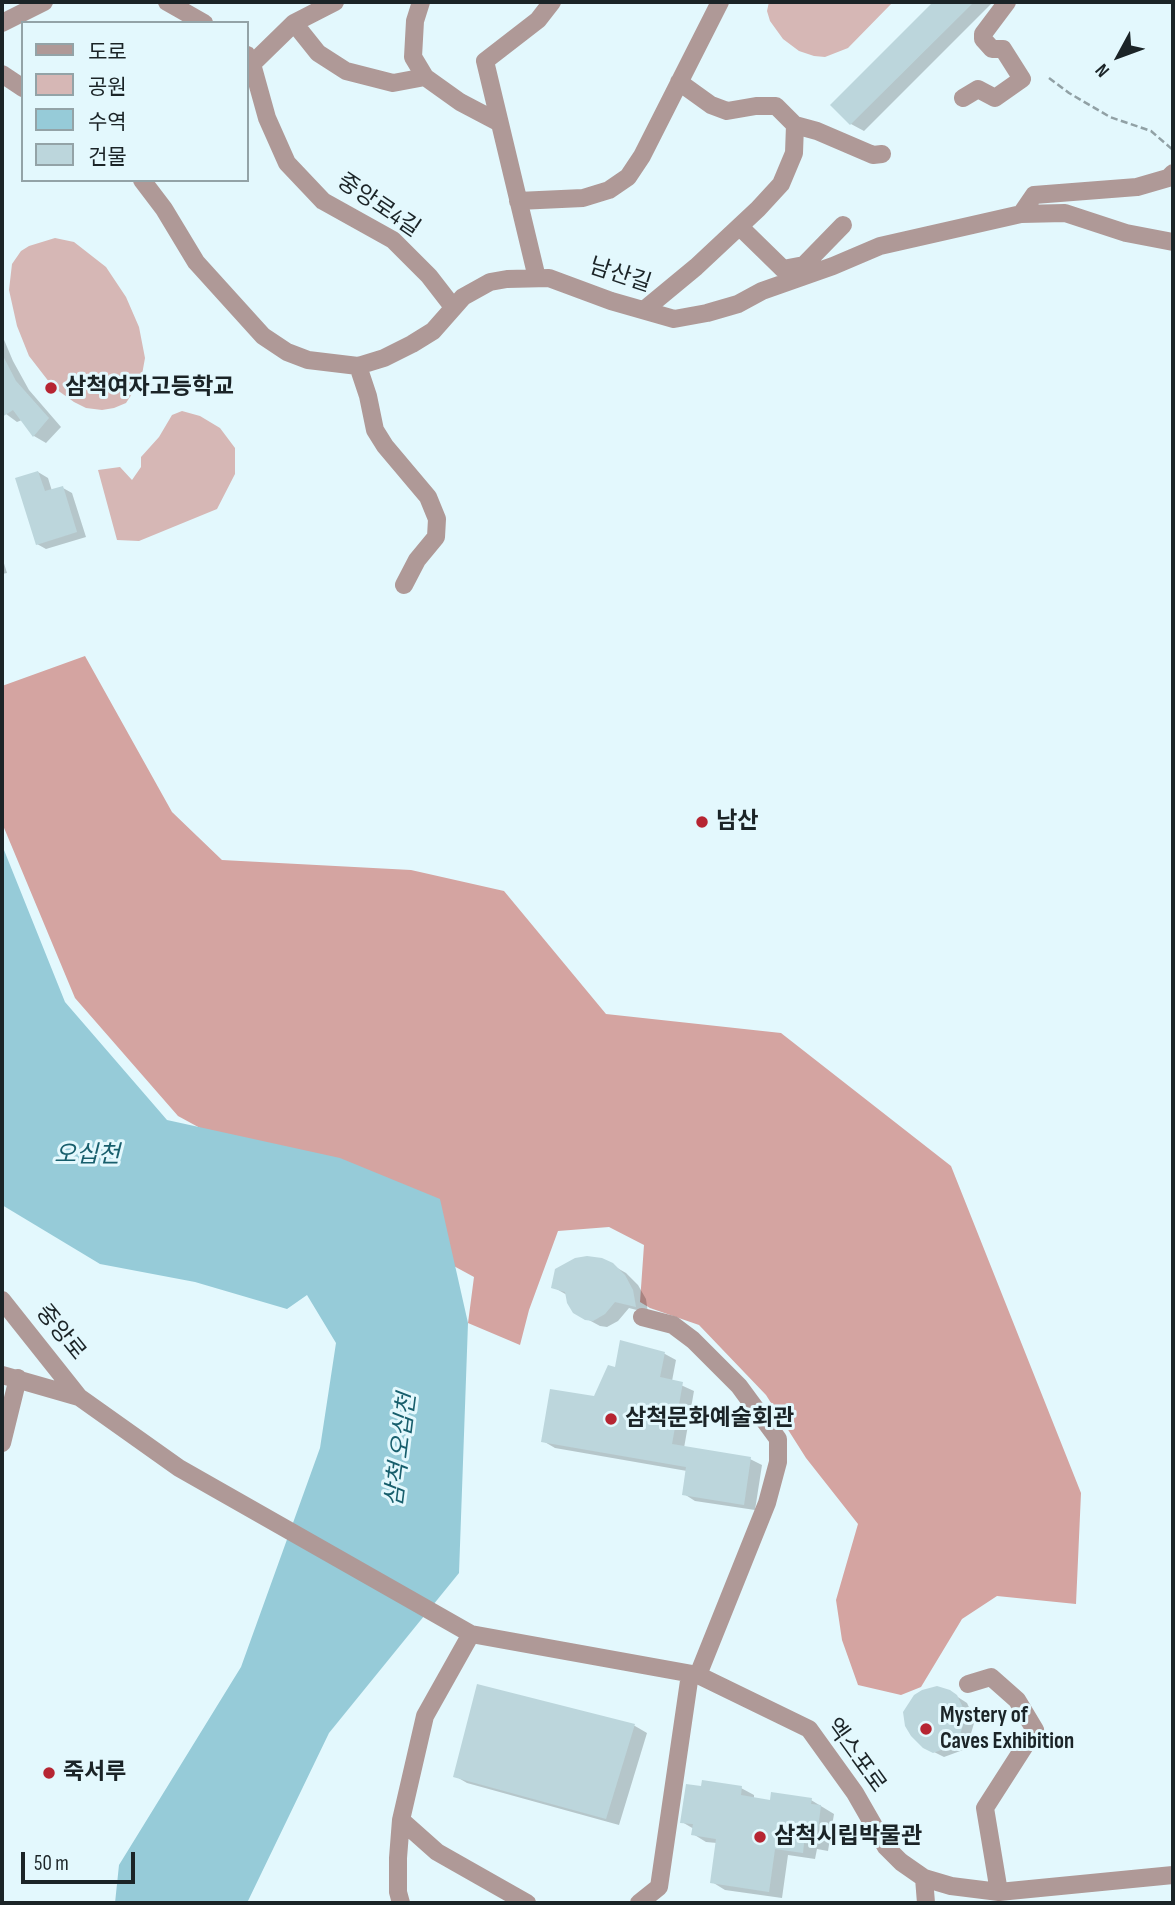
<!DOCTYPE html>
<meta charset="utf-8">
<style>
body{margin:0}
#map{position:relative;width:1175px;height:1905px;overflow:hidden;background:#e3f8fd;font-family:"Sofia Sans Condensed","Noto Sans KR",sans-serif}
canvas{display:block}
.frame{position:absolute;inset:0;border:4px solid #1b2427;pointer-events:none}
.legend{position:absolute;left:21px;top:21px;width:228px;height:161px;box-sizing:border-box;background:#e3f8fd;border:2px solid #93a3a7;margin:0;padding:9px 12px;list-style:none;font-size:21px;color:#1b2427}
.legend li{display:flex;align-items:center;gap:14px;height:35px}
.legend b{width:35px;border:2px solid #93a3a7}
.north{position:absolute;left:1084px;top:21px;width:70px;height:70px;-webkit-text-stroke:5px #e3f8fd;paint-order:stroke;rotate:229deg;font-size:19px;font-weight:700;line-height:28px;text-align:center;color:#1b2427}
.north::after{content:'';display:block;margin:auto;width:24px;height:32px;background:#1b2427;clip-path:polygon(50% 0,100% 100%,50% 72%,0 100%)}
.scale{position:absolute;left:21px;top:1852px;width:114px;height:32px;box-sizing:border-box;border:4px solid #1b2427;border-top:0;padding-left:9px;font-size:21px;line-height:24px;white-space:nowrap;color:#1b2427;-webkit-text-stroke:5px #e3f8fd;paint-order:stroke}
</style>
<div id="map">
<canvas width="1175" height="1905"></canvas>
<div class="frame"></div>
<ul class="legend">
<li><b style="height:9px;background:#af9997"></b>도로</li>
<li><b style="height:19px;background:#d6b7b5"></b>공원</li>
<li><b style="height:19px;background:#96cbd8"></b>수역</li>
<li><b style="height:19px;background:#bcd6dc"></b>건물</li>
</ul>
<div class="north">N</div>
<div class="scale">50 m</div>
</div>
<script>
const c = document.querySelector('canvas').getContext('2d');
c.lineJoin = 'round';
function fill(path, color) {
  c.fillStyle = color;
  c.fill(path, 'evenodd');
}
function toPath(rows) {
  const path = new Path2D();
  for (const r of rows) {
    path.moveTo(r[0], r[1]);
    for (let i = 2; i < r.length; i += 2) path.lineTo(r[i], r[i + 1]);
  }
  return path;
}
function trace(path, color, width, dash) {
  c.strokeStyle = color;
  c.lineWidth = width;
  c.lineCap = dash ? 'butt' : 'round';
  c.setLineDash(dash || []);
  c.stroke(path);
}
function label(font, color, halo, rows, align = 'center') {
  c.font = font + ' "Sofia Sans Condensed","Noto Sans KR",sans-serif';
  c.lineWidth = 6;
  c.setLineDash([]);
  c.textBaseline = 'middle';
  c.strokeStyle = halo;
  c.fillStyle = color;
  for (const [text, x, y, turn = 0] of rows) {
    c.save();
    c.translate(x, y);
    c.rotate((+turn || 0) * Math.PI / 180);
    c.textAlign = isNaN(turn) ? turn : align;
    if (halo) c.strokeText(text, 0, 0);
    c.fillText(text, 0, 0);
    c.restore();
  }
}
fill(toPath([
 [769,2,893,2,848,48,825,57,814,56,799,51,783,39,770,21,767,11],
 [55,238,74,242,106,267,126,297,139,327,145,358,141,380,126,403,114,408,102,410,86,408,74,402,53,387,29,356,17,326,9,290,12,264,21,251,29,246],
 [182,411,200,416,220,428,235,448,235,474,217,509,139,541,117,540,98,470,120,467,132,480,141,467,141,457,159,437,172,415]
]), '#d6b7b5');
fill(toPath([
 [85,656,172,812,222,860,411,870,504,891,606,1014,781,1033,951,1166,1081,1493,1076,1604,997,1596,962,1619,921,1687,901,1695,858,1685,842,1640,836,1600,858,1524,806,1458,766,1395,699,1325,650,1308,640,1302,644,1245,609,1227,558,1231,529,1310,520,1345,468,1323,474,1277,178,1116,75,998,2,823,2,686]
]), '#d4a4a1');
fill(toPath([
 [2,845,65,1002,167,1120,340,1158,440,1199,468,1323,459,1573,329,1733,247,1903,115,1903,119,1865,241,1667,320,1448,336,1343,307,1295,287,1309,195,1282,100,1264,2,1205]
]), '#96cbd8');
fill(toPath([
 [936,2,993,2,864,131,851,124,832,105],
 [2,335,13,361,29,390,61,427,46,443,34,436,22,420,17,422,2,411],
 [38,472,48,478,52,491,63,488,72,493,86,537,46,549,37,544],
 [2,557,7,573,2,574],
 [612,1265,626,1273,638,1285,646,1299,648,1313,629,1308,618,1321,607,1327,600,1326,574,1312,567,1295,553,1287],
 [621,1342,665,1354,676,1360,672,1381,694,1391,684,1448,750,1459,762,1465,755,1510,695,1501,684,1494,687,1471,555,1448,543,1441,595,1398,616,1369],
 [478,1686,635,1726,647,1733,619,1825,467,1783,455,1776],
 [950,1692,967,1703,975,1720,969,1740,963,1750,944,1757,924,1747],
 [741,1788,754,1795,754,1799,771,1802,811,1800,834,1814,828,1851,817,1849,815,1859,788,1855,782,1898,725,1890,712,1882,717,1843,706,1842,693,1834,694,1829,682,1822]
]), '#0003');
fill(toPath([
 [933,2,974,2,850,125,830,105],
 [2,354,16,381,49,418,33,437,13,410,2,417],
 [38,471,45,491,63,486,77,532,36,545,15,478],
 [587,1256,602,1258,613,1263,625,1275,633,1290,636,1307,615,1302,605,1314,593,1321,585,1320,573,1313,567,1303,565,1292,551,1288,555,1269,575,1258],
 [620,1340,665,1352,660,1377,683,1382,672,1444,751,1457,744,1505,682,1495,686,1467,541,1442,550,1389,594,1396,608,1365,615,1367],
 [477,1684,635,1724,606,1819,453,1777],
 [937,1686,950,1690,957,1695,966,1714,960,1735,954,1745,933,1753,923,1748,911,1736,905,1726,903,1712,914,1695,922,1690],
 [702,1780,742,1786,741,1795,770,1800,771,1792,812,1798,811,1804,821,1805,816,1845,804,1843,803,1853,775,1849,769,1892,710,1883,716,1839,691,1835,693,1824,680,1823,686,1784,701,1786]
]), '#bcd6dc');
trace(toPath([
 [1049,78,1069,93,1110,117,1151,131,1173,150]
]), '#91a1a5', 2.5, [7, 3.5]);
trace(toPath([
 [167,2,204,23],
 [421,2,415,21,413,57,425,77,460,102,498,122],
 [2,23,44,2],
 [294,23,318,53,346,71,393,83,425,77],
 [247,55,252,64,267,118,287,163,323,201,393,240,429,276,453,307],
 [252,64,294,23,335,2],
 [2,74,23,88],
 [679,82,711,105,727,111,756,106,776,106,795,125,817,131,873,155,882,154],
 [963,98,978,89,995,98,1022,79,1003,49,992,49,983,39,983,34,1007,2],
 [142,180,164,209,196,262,263,336,287,352,308,360,358,366,384,358,412,344,433,331,463,297,490,282,507,279,549,278,611,301,674,319,707,313,738,304,762,291,833,266,880,246,1021,214,1065,213,1126,233,1173,242],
 [518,201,583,198,609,190,628,177,642,156,720,2],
 [1021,214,1034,195,1137,187,1168,178,1173,173],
 [740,227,783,269,804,265,843,225],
 [537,278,485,61,538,20,552,2],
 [644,310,696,267,758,209,781,184,794,153,795,125],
 [358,366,368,396,375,430,385,446,428,497,437,519,436,537,417,560,404,585],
 [2,1300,79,1397,179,1468,471,1634,698,1675,809,1729,855,1793,886,1847,901,1862,924,1878,951,1886,999,1892,1173,1875],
 [642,1317,673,1325,693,1340,739,1386,778,1439,778,1462,767,1503,698,1675],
 [2,1375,79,1397],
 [2,1443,18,1378],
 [968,1684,991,1677,1017,1700,1035,1730,985,1808,999,1892],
 [401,1820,437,1852,527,1903],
 [924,1878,926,1903],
 [401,1903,398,1892,398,1858,401,1820,425,1716,471,1634],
 [639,1903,659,1887,690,1674]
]), '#af9997', 18);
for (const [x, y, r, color] of [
 [51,388,7,"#b62532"],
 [702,822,7,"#b62532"],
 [611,1419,7,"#b62532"],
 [926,1729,7,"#b62532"],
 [49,1773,7,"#b62532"],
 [760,1837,7,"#b62532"]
]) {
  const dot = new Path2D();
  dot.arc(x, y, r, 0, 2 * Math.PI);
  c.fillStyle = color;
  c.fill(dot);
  trace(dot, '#e3f8fd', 2.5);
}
label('23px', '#1b2427', '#e3f8fd', [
 ["중앙로4길",378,206,34],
 ["남산길",620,276,18],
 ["중앙로",60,1333,51],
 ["엑스포로",855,1756,54]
]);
label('bold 23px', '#1b2427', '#e3f8fd', [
 ["삼척여자고등학교",65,388],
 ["남산",716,822],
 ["삼척문화예술회관",625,1419],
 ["Mystery of",940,1716],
 ["Caves Exhibition",940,1742],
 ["죽서루",63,1773],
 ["삼척시립박물관",774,1837]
], 'left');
label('italic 24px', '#175e6c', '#e3f8fd', [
 ["오십천",87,1156],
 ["삼척 오십천",402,1450,-83]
]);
</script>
